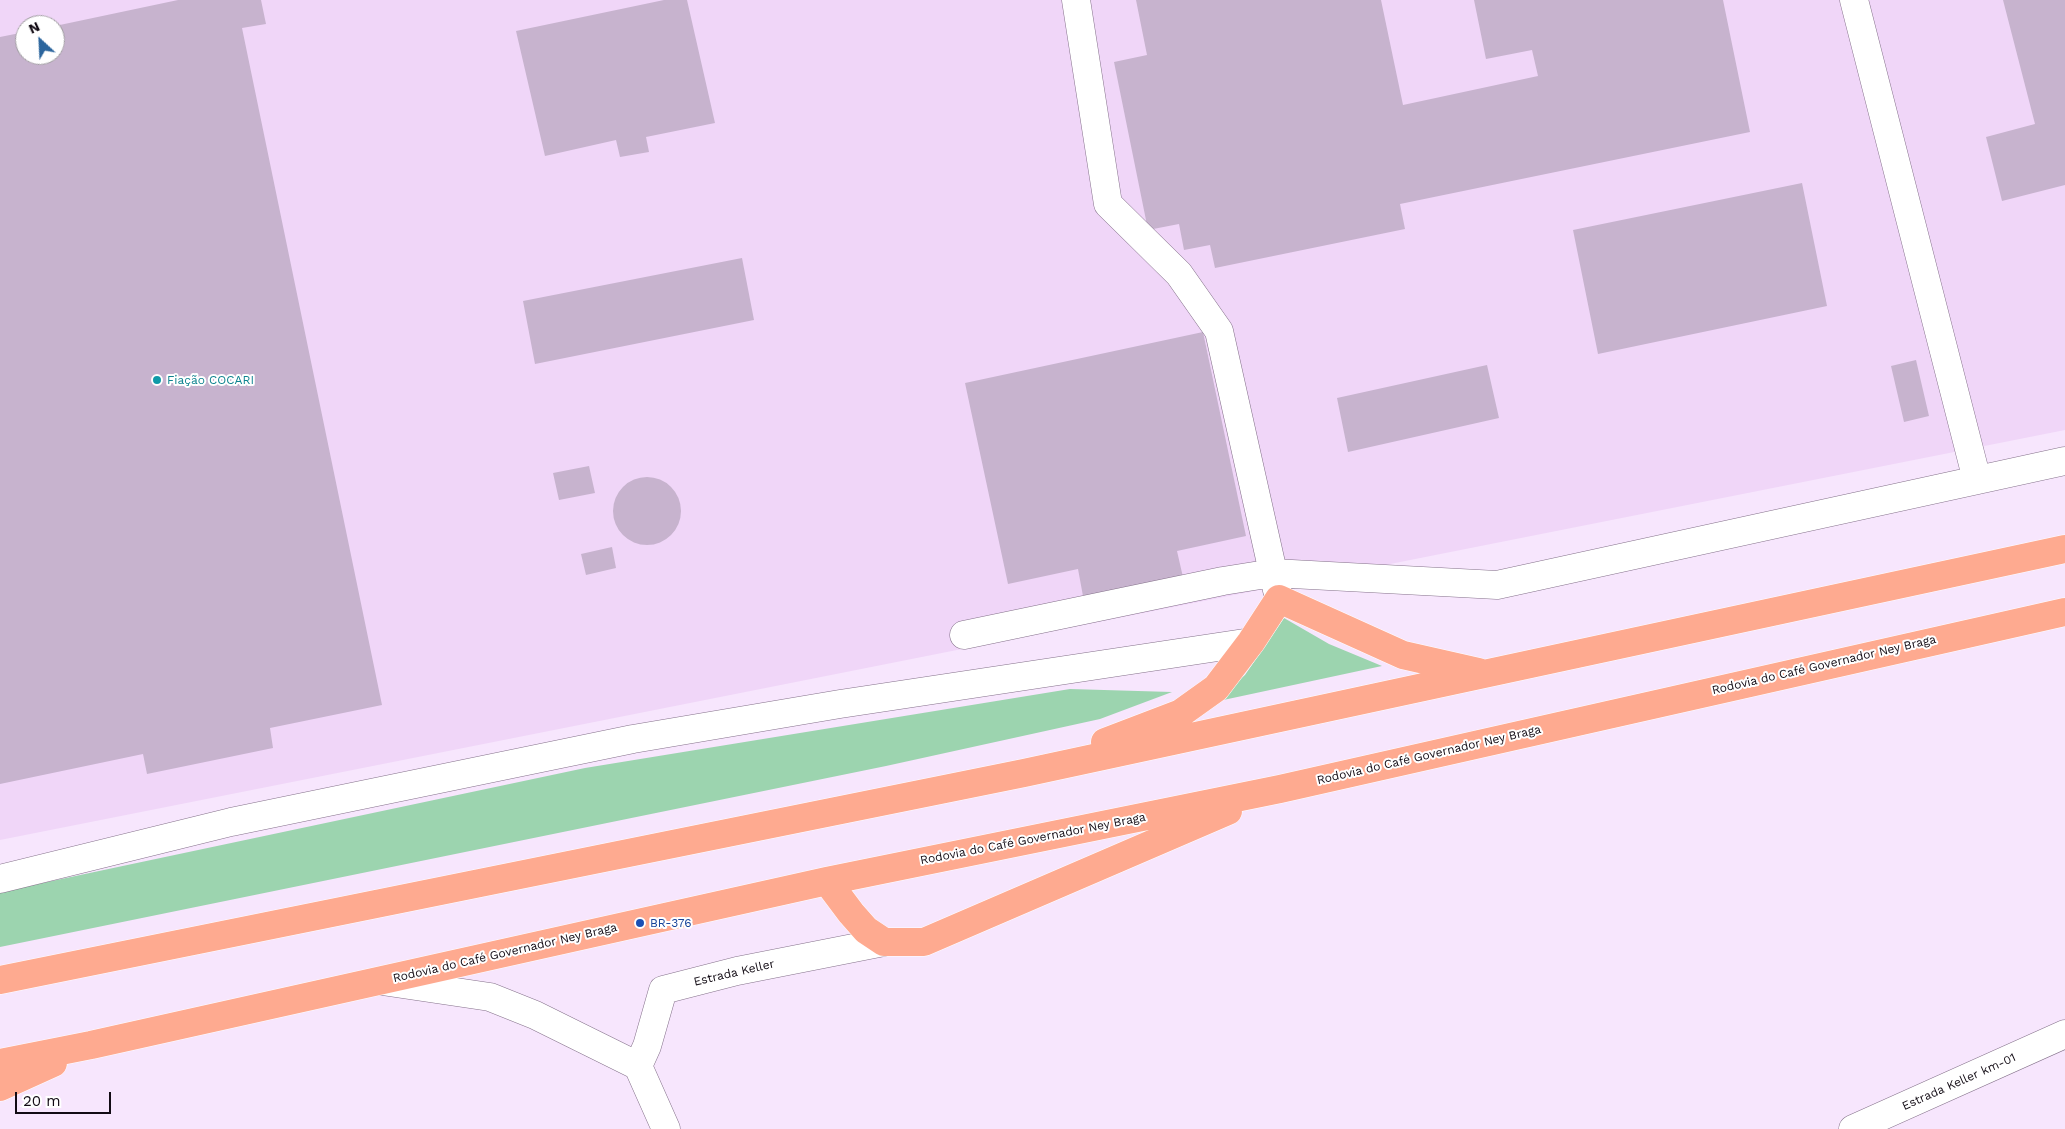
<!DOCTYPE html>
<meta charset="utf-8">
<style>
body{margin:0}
#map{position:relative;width:2065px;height:1129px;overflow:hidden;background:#f7e6fd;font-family:"Work Sans",sans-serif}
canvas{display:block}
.north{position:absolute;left:15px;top:15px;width:50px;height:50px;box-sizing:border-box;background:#fff;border:1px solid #a09da1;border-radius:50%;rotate:335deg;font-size:14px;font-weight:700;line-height:20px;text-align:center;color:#120b14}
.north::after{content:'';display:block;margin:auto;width:18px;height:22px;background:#2b659d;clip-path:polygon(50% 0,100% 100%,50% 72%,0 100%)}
.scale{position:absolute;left:15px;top:1092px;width:96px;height:22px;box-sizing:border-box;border:2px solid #120b14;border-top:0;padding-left:6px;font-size:15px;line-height:18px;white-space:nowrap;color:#120b14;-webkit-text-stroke:4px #fff;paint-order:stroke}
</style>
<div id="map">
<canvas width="2065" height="1129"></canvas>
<div class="north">N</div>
<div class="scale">20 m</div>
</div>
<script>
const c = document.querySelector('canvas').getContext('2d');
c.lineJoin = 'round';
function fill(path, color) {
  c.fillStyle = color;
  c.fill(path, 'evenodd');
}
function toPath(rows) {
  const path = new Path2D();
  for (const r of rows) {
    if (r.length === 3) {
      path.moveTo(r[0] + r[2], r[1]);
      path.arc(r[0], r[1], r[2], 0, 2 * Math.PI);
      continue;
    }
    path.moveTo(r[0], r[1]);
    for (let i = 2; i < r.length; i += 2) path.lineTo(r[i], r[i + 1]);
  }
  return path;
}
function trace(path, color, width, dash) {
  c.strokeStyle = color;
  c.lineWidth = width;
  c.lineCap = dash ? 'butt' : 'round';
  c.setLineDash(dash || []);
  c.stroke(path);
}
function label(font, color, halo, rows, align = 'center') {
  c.font = font + ' "Work Sans",sans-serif';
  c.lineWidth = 4;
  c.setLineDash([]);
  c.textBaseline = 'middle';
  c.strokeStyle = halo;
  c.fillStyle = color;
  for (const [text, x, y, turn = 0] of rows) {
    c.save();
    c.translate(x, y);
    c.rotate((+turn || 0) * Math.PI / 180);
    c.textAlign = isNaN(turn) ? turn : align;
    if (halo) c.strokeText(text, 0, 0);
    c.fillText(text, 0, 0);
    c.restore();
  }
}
fill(toPath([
 [0,0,2065,0,2065,430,0,840],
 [25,25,55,25,55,55,25,55]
]), '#f0d6f8');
fill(toPath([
 [1284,618,1329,644,1382,666,1214,702,1245,675],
 [1070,689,1172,692,1100,719,886,766,0,947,0,892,585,768]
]), '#9cd4af');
fill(toPath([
 [178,0,261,0,266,24,242,28,382,705,270,728,273,748,147,774,143,754,0,784,0,37,25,32,25,55,55,55,55,26],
 [664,0,687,0,715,123,646,137,649,152,620,157,616,140,545,156,516,31],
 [1136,0,1381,0,1403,105,1538,76,1532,50,1486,59,1474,0,1723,0,1750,132,1400,204,1405,229,1215,268,1210,245,1184,250,1179,224,1148,230,1114,62,1147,55],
 [2003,0,2065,0,2065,185,2002,201,1986,137,2035,124],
 [1802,183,1827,306,1598,354,1573,230],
 [742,258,754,320,535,364,523,301],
 [1203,332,1246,536,1177,551,1185,586,1085,607,1078,569,1008,584,965,383],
 [1916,360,1929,416,1904,422,1891,366],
 [1487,365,1499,418,1348,452,1337,398],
 [589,466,595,493,559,500,553,473],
 [647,511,34],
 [612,547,616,568,586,575,581,554]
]), '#c7b3ce');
const minor = toPath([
 [1076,0,1108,204,1179,274,1219,331,1277,590],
 [1854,0,1977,480],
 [964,635,1223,581,1273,573,1497,585,2065,461],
 [0,879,231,822,633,739,840,704,1251,642],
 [382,981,490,997,535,1015,638,1066,666,1129],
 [638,1066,647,1046,663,990,737,971,884,942],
 [1853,1129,2065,1034]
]);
const highway = toPath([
 [1105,742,1181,713,1216,688,1251,642,1279,599,1403,655,1478,672],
 [827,881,851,913,866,930,884,942,924,942,1228,811],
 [0,980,1024,773,2065,549],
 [0,1063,91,1045,827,881,1280,789,2065,612],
 [0,1087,53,1063]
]);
trace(minor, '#85728b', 29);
trace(highway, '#fff', 29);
trace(minor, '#fff', 28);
trace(highway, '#feaa90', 28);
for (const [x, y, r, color] of [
 [157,380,5,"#0f9aa8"],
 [640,923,5,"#1a4fb4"]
]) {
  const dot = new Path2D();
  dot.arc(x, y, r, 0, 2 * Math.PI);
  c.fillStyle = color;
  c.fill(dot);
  trace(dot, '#fff', 2);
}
label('12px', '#0d838f', '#fff', [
 ["Fiação COCARI",167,380]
], 'left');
label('12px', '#120b14', '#fff', [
 ["Rodovia do Café Governador Ney Braga",1824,665,-13],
 ["Rodovia do Café Governador Ney Braga",1429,755,-13],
 ["Rodovia do Café Governador Ney Braga",1033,839,-11],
 ["Rodovia do Café Governador Ney Braga",505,953,-13],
 ["Estrada Keller",734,973,-13],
 ["Estrada Keller km-01",1959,1082,-24]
]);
label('12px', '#164399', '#fff', [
 ["BR-376",650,923]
], 'left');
</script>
